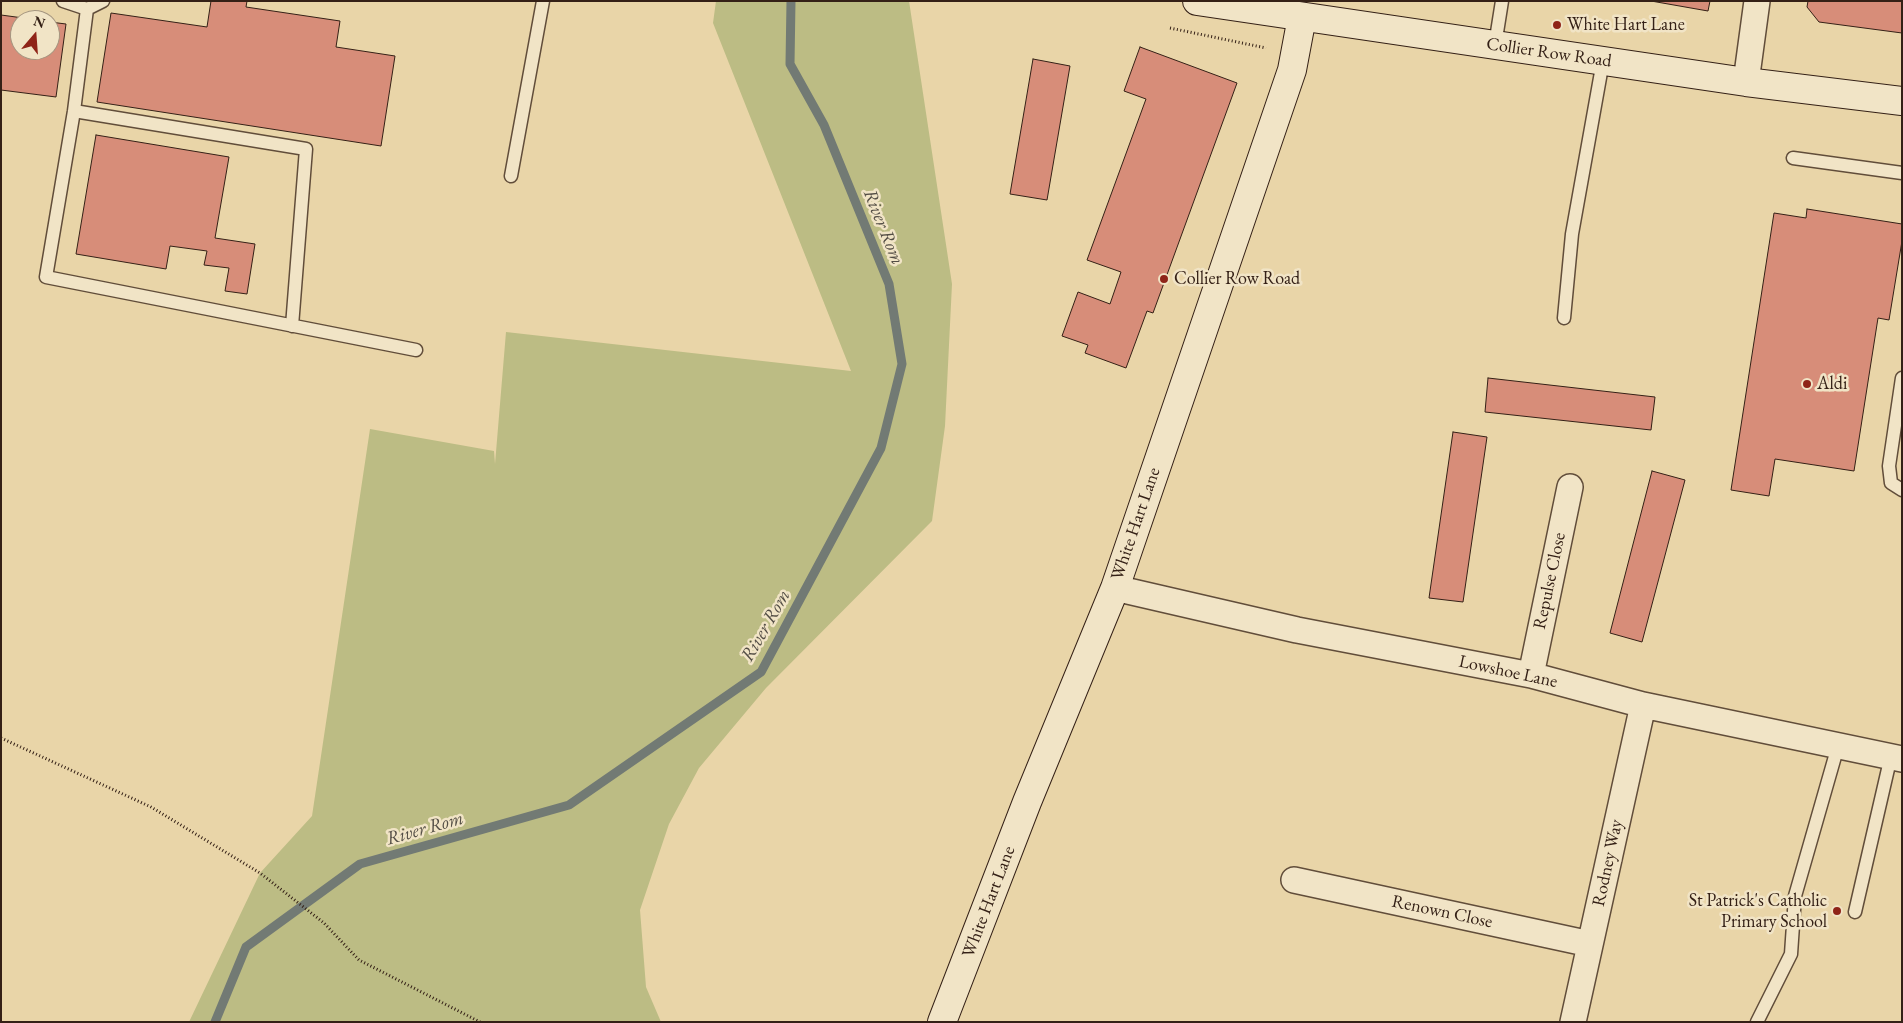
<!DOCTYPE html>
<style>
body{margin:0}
#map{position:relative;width:1903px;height:1023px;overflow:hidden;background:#e9d5a8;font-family:"EB Garamond",serif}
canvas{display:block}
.frame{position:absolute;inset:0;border:2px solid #342016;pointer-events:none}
.north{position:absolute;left:10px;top:10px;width:50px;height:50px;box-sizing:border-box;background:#f1e4c6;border:1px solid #a59680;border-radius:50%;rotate:18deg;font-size:14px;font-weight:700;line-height:20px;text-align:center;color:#342016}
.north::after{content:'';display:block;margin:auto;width:18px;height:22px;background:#8f2418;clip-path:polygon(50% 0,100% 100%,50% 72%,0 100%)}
</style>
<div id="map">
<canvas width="1903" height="1023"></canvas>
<div class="frame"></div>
<div class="north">N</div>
</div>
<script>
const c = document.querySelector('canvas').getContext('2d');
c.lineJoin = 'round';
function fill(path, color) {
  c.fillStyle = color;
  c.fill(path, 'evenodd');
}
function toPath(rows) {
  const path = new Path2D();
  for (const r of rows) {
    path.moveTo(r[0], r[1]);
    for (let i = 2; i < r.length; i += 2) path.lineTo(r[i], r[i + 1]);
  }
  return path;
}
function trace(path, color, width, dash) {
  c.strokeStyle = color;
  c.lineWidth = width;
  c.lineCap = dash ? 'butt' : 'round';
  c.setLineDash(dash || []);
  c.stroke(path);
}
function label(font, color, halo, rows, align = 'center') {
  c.font = font + ' "EB Garamond",serif';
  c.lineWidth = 5;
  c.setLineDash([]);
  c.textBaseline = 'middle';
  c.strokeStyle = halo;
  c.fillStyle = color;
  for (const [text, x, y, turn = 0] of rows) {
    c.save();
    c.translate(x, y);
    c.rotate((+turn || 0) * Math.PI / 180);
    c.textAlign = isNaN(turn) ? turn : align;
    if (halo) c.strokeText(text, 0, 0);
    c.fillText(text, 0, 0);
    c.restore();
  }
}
fill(toPath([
 [716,1,909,1,952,284,945,426,932,521,766,688,699,768,669,824,640,910,646,987,661,1022,189,1022,260,873,312,816,370,429,494,451,495,464,506,332,851,371,713,23]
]), '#bcbc84');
trace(toPath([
 [215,1022,246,947,360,864,569,805,761,672,881,448,902,364,889,284,824,125,790,64,791,1]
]), '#727a74', 9);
const building = toPath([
 [211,1,247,1,246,7,340,21,336,47,395,56,381,146,97,102,111,13,207,27,211,1],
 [1651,1,1710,1,1708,11,1651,1],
 [1808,1,1902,1,1902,33,1819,22,1807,7,1808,1],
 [1,15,38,20,20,20,20,50,50,50,50,22,66,24,56,97,1,90,1,15],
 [1140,47,1237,83,1153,313,1147,311,1126,368,1085,353,1088,345,1062,336,1078,292,1110,304,1121,272,1087,260,1146,99,1124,91,1140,47],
 [1033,59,1070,66,1047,200,1010,194,1033,59],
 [96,135,229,157,215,238,255,244,247,294,225,291,229,268,204,265,207,251,170,246,166,269,76,254,96,135],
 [1807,209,1902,224,1902,241,1889,320,1878,318,1854,471,1775,459,1769,496,1731,490,1774,213,1806,218,1807,209],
 [1488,378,1655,397,1651,430,1485,412,1488,378],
 [1453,432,1487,437,1463,602,1429,598,1453,432],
 [1652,471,1685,480,1642,642,1610,633,1652,471]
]);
fill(building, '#d78d79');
trace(building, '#342016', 1);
const lane = toPath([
 [63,1,87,9],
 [103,1,87,9,74,111,46,277,416,350],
 [1495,45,1502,1],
 [74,111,306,149,292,326],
 [1793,158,1902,173],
 [511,176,543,1],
 [1564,318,1572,234,1603,61],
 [1902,378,1889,466,1891,483,1902,490],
 [1855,912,1891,756],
 [1757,1022,1791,954,1795,896,1838,746]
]);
const street = toPath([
 [1746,82,1757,1],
 [1115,588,1297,630,1531,675,1643,705,1902,759],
 [1531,675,1570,487],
 [1294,880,1590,944],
 [1573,1022,1643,705]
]);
const secondary = toPath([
 [1197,1,1746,82,1902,101],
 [942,1022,1027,802,1115,588,1292,70,1302,17]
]);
trace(lane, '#614d3a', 15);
trace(street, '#614d3a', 28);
trace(secondary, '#342016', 30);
trace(toPath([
 [1170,28,1266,48],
 [1,738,151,807,260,873,324,923,359,960,480,1022]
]), '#342016', 3, [1, 2.5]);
trace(lane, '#f1e4c6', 12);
trace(street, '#f1e4c6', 25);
trace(secondary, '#f1e4c6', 28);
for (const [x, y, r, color] of [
 [1557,25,5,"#8f2418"],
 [1164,279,5,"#8f2418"],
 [1807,384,5,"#8f2418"],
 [1837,911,5,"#8f2418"]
]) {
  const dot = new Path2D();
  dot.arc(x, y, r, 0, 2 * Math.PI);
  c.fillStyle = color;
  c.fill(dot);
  trace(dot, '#f1e4c6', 2);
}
label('18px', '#342016', '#f1e4c6', [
 ["White Hart Lane",1567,25],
 ["Collier Row Road",1174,279],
 ["Aldi",1817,384],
 ["St Patrick's Catholic",1827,901,"right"],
 ["Primary School",1827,922,"right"]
], 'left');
label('18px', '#342016', '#f1e4c6', [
 ["Collier Row Road",1549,53,8],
 ["White Hart Lane",1136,524,-71],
 ["Repulse Close",1550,581,-78],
 ["Lowshoe Lane",1508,672,12],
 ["Rodney Way",1608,863,-78],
 ["White Hart Lane",989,902,-69],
 ["Renown Close",1442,912,12]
]);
label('italic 19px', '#534d45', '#f1e4c6', [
 ["River Rom",883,227,68],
 ["River Rom",766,626,-60],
 ["River Rom",425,829,-16]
]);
</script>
